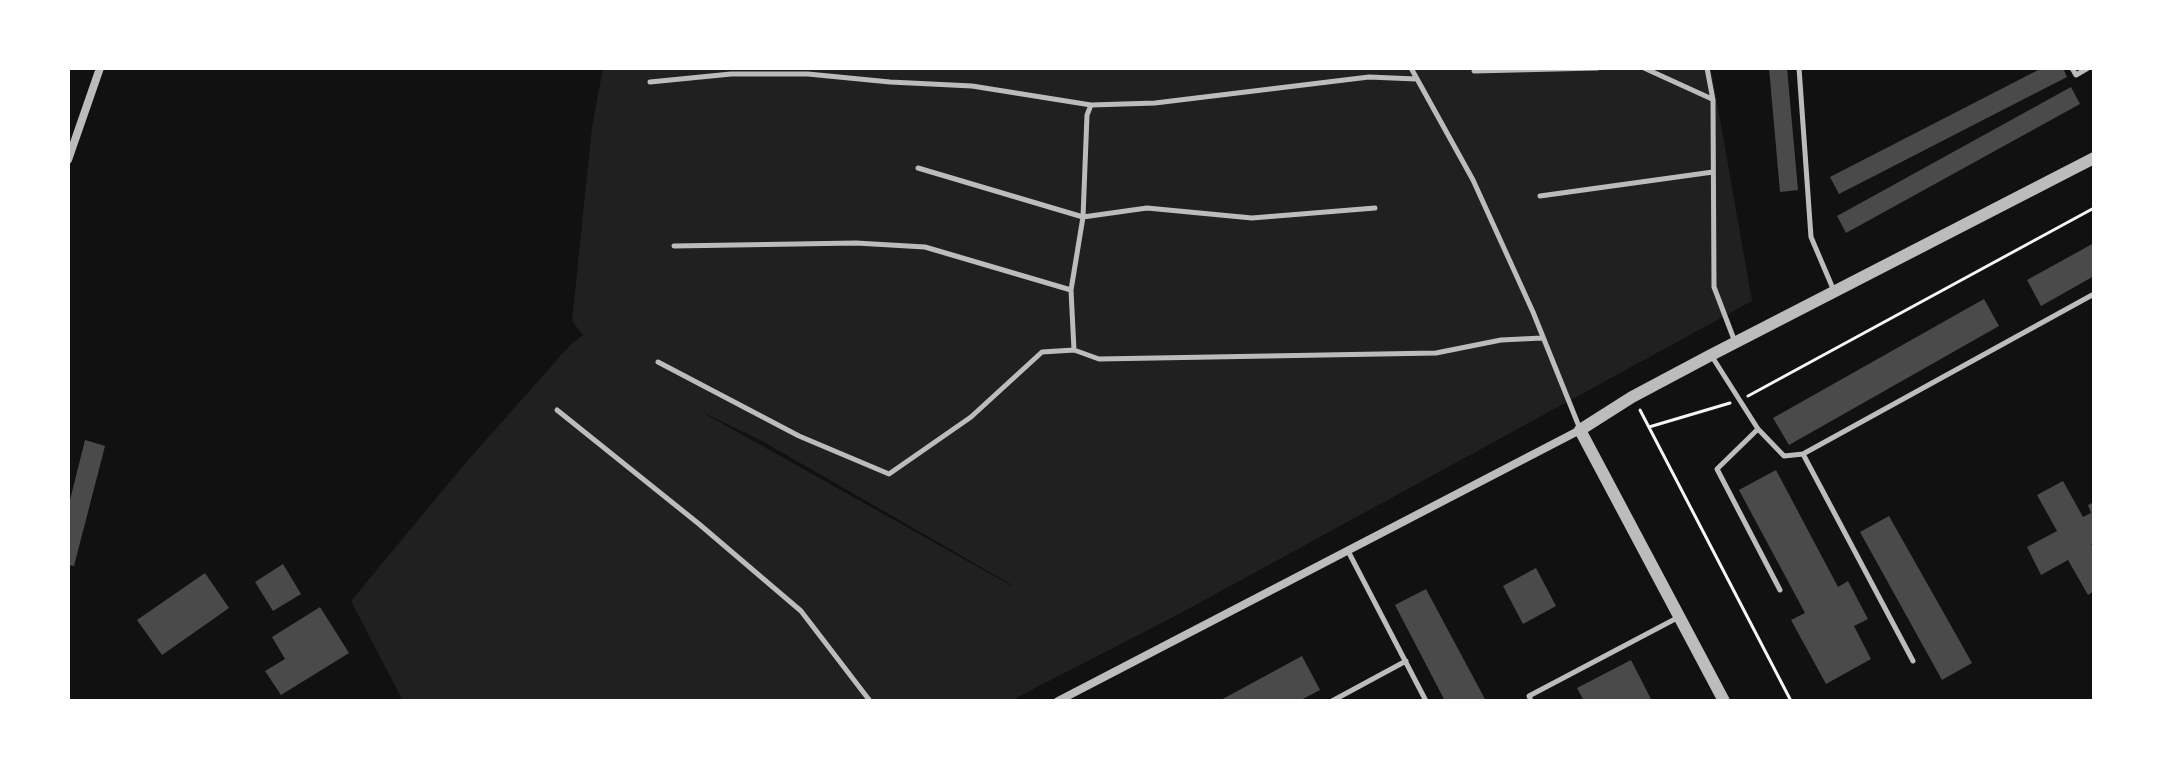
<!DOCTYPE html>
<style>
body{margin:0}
#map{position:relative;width:2162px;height:769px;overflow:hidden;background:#111;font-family:Lato,sans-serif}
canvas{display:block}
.frame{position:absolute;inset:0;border:70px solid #fff;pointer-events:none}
</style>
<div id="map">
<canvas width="2162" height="769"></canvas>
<div class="frame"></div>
</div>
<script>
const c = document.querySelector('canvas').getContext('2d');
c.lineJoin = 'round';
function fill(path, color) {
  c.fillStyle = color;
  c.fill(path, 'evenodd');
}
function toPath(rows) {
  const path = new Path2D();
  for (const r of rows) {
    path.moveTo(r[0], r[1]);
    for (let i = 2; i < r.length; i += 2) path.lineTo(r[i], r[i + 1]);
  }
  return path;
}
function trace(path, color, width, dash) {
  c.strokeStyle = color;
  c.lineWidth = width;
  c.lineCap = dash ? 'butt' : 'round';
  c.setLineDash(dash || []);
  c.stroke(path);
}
fill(toPath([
 [603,68,1711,68,1752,301,1177,615,1010,701,403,701,351,601,463,466,571,344,583,335,572,321,592,127],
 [698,410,764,442,1012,585,1012,586]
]), '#202020');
fill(toPath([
 [1769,68,1787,68,1798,190,1780,192],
 [2042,68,2063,68,2067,77,1839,194,1830,177],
 [2071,87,2080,104,1846,233,1837,216],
 [2094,243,2094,276,2041,306,2027,280],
 [1984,299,1999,326,1789,445,1773,418],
 [85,440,105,446,74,566,68,565,68,508],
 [1776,470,1838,587,1848,581,1868,619,1854,626,1871,659,1826,684,1791,620,1805,613,1739,490],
 [2063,481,2083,517,2091,513,2088,505,2094,502,2094,542,2091,544,2094,549,2094,591,2088,595,2068,560,2041,575,2027,547,2057,531,2037,495],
 [1889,516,1972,663,1942,680,1860,532],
 [283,564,301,594,273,611,255,582],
 [1536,568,1556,606,1523,624,1503,586],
 [205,573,229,608,162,655,137,620],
 [1426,589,1486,701,1445,701,1395,605],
 [320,607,349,653,281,695,265,671,285,659,272,637],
 [1302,656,1320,690,1299,701,1219,701],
 [1631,660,1652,701,1584,701,1577,688]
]), '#4a4a4a');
trace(toPath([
 [1748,396,2094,208],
 [1640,410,1791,701],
 [1649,427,1730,403]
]), '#f5f5f5', 3);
trace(toPath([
 [1411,68,1473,180,1533,312,1580,429],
 [1644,68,1712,99],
 [1707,68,1713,100,1714,287,1735,342],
 [1799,68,1811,237,1834,291],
 [2072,68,2076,75,2088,68],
 [1474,71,1597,68],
 [650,82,731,74,808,74,890,82,972,86,1091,105,1087,115,1083,217,1071,290,1074,350],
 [1091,105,1155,103,1369,77,1416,79],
 [918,168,1083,217,1147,208,1252,218,1375,208],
 [1540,196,1713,172],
 [674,246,856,243,925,247,1071,290],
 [1711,355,1758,429,1784,456,1803,454,2094,294],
 [658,362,799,436,889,474,971,417,1042,352,1074,350,1099,359,1436,353,1501,340,1542,338],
 [557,410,699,524,801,611,870,701],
 [1758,429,1717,469,1780,590],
 [1803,454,1913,661],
 [1348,551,1426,701],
 [1332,701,1406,661],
 [1531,701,1529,696,1677,618]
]), '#bcbcbc', 5);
trace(toPath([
 [68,160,100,68],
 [1058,701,1580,430]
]), '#bcbcbc', 8);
trace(toPath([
 [1724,701,1580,430,1632,397,1711,355,2094,158]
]), '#bcbcbc', 12);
</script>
